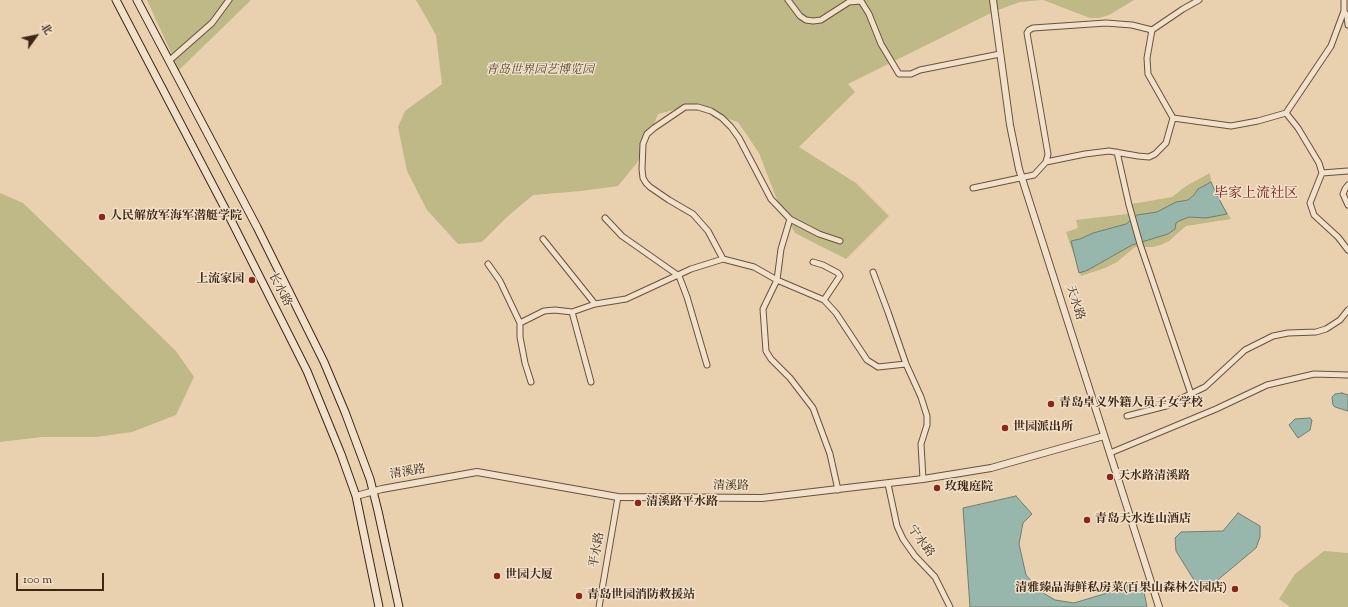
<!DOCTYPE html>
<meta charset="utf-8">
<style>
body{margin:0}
#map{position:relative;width:1348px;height:607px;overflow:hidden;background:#e9d1af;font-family:"Sorts Mill Goudy","Noto Serif SC",serif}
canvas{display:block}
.north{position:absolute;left:16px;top:16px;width:40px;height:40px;-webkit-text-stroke:3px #f1e1cb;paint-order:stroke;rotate:57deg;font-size:11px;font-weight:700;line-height:16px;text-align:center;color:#3e2613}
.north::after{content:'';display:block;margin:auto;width:14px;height:18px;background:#3e2613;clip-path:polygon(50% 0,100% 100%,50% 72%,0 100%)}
.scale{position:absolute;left:16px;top:573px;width:88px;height:18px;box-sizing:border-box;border:2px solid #3e2613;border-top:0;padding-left:5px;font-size:12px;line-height:14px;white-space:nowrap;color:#3e2613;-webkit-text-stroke:3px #f1e1cb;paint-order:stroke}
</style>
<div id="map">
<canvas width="1348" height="607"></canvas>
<div class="north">北</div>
<div class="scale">100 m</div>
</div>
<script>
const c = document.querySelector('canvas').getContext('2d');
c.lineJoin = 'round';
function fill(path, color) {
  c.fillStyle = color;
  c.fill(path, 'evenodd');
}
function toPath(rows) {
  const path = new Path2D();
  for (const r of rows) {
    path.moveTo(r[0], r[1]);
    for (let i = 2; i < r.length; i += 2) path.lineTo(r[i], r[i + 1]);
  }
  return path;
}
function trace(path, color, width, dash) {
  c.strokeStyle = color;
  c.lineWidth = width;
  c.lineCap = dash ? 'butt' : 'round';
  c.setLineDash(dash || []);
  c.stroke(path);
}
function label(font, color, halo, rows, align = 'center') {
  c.font = font + ' "Sorts Mill Goudy","Noto Serif SC",serif';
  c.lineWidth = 3;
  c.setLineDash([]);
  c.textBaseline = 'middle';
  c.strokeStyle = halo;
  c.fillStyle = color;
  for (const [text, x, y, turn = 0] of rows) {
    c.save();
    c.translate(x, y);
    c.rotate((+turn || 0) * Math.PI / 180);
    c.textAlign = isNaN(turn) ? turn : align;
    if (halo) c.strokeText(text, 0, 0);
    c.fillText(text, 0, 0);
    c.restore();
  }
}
fill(toPath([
 [147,0,251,0,179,70],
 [416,0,1134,0,1109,15,1099,18,1090,18,1043,0,1020,2,995,11,848,84,855,92,799,147,856,183,889,216,846,259,795,233,779,205,759,153,738,122,689,106,658,114,643,152,636,164,618,186,581,191,533,195,507,217,482,242,458,244,427,210,407,171,398,127,405,111,442,84,436,35],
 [1210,173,1211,182,1218,197,1231,219,1186,226,1169,241,1161,245,1153,247,1135,247,1117,262,1105,268,1081,276,1066,232,1078,228,1076,220,1127,214,1132,204,1172,197,1186,186],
 [0,193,23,203,176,351,194,377,176,415,132,432,96,437,42,437,0,442],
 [1324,551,1348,553,1348,607,1290,607,1279,599,1295,574]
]), '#beb986');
const water = toPath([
 [1211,182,1218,197,1227,214,1206,218,1189,217,1179,221,1176,223,1175,229,1168,234,1132,245,1088,270,1079,273,1071,241,1080,239,1093,233,1126,224,1137,215,1157,212,1176,202,1188,200,1194,195,1198,189,1211,182],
 [1342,393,1348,395,1348,411,1335,407,1333,405,1332,397,1335,394,1342,393],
 [1310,418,1312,420,1310,430,1298,438,1289,425,1295,419,1310,418],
 [1016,496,1032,514,1023,523,1019,544,1026,575,1040,591,1055,600,1074,603,1114,591,1133,583,1144,592,1147,607,970,607,963,508,1016,496],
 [1238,513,1260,526,1260,537,1256,548,1202,593,1176,551,1175,538,1181,532,1223,531,1238,513]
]);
fill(water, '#97b7ad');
trace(water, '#737d6f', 1);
const minor = toPath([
 [788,0,800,16,806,20,813,21,821,20,849,2,861,1,869,14,881,44,899,74,911,74,920,70,1000,54],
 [1344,11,1347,16,1348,25],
 [170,60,212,23,229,0],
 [1286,113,1298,128,1319,163,1322,173,1310,203,1314,215,1338,237,1348,250],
 [1173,118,1231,126,1258,121,1286,113,1331,46,1344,11,1344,0],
 [1117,152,1129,205,1140,244,1191,394],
 [1046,162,1048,154,1027,33,1029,30,1033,28,1106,23,1132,25,1152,30],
 [1322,173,1348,171],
 [1348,185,1345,189,1343,194,1348,205],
 [973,188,1034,175,1046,162,1085,154,1109,151,1138,156,1149,157,1155,154,1166,143,1173,118,1148,74,1147,58,1152,30,1183,9,1199,0],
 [605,218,622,236,679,276,687,297,707,365],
 [790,219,781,249,777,280,763,309,766,351,771,359,790,378,813,408,830,454,838,490],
 [543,239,595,304],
 [723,259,708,231,693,214,669,200,650,187,646,183,643,178,642,169,643,144,647,134,654,128,685,107,698,107,711,111,722,118,731,127,739,138,771,199,790,219,819,234,840,241],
 [813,262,823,265,838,273,840,276,824,300],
 [488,264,500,281,520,323,520,337,525,363,531,382],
 [873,272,888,312,906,364,921,397,927,416,927,425,921,444,923,479],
 [572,312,591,382],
 [520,323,544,311,555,310,572,312,595,304,626,299,691,269,723,259,754,267,777,280,824,300,836,313,867,360,878,367,906,364],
 [1127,416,1166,406,1205,387,1245,350,1273,336,1288,333,1316,332,1326,329,1340,320,1348,310],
 [1110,453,1216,409,1267,385,1314,374,1348,375],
 [888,484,897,526,903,539,915,556,935,577,950,607],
 [599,607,618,497]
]);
const tertiary = toPath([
 [993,0,1010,125,1019,169,1159,607],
 [356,496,382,489,477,472,618,497,762,498,923,479,991,468,1104,436]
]);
const secondary = toPath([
 [116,0,230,218,307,371,341,454,356,496,379,607],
 [137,0,257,227,324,362,345,412,370,479,378,511,399,607]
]);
trace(minor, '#69513a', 7);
trace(tertiary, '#69513a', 8);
trace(secondary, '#3e2613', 9);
trace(minor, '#f1e1cb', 5);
trace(tertiary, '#f1e1cb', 6);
trace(secondary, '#f1e1cb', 7);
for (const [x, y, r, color] of [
 [102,217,4,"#8f2418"],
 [252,280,4,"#8f2418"],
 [1051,404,4,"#8f2418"],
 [1005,428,4,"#8f2418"],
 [1110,477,4,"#8f2418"],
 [937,488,4,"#8f2418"],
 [638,503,4,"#8f2418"],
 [1087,520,4,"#8f2418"],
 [497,576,4,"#8f2418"],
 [1235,589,4,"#8f2418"],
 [579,596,4,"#8f2418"]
]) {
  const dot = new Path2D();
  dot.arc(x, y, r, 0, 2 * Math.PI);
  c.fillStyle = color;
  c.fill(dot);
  trace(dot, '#f1e1cb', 1.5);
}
label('italic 12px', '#58432a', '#f1e1cb', [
 ["青岛世界园艺博览园",540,71]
]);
label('bold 12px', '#3e2613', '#f1e1cb', [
 ["人民解放军海军潜艇学院",110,217],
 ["上流家园",244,280,"right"],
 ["青岛卓义外籍人员子女学校",1059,404],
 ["世园派出所",1013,428],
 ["天水路清溪路",1118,477],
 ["玫瑰庭院",945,488],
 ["清溪路平水路",646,503],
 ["青岛天水连山酒店",1095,520],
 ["世园大厦",505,576],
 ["清雅臻品海鲜私房菜(百果山森林公园店)",1227,589,"right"],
 ["青岛世园消防救援站",587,596]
], 'left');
label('12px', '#3e2613', '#f1e1cb', [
 ["长水路",279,290,63],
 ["天水路",1074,303,72],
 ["清溪路",408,473,-10],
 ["清溪路",731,487,1],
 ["宁水路",920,542,54],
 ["平水路",598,550,-80]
]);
label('14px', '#7a1f14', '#f1e1cb', [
 ["毕家上流社区",1256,195]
]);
</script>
